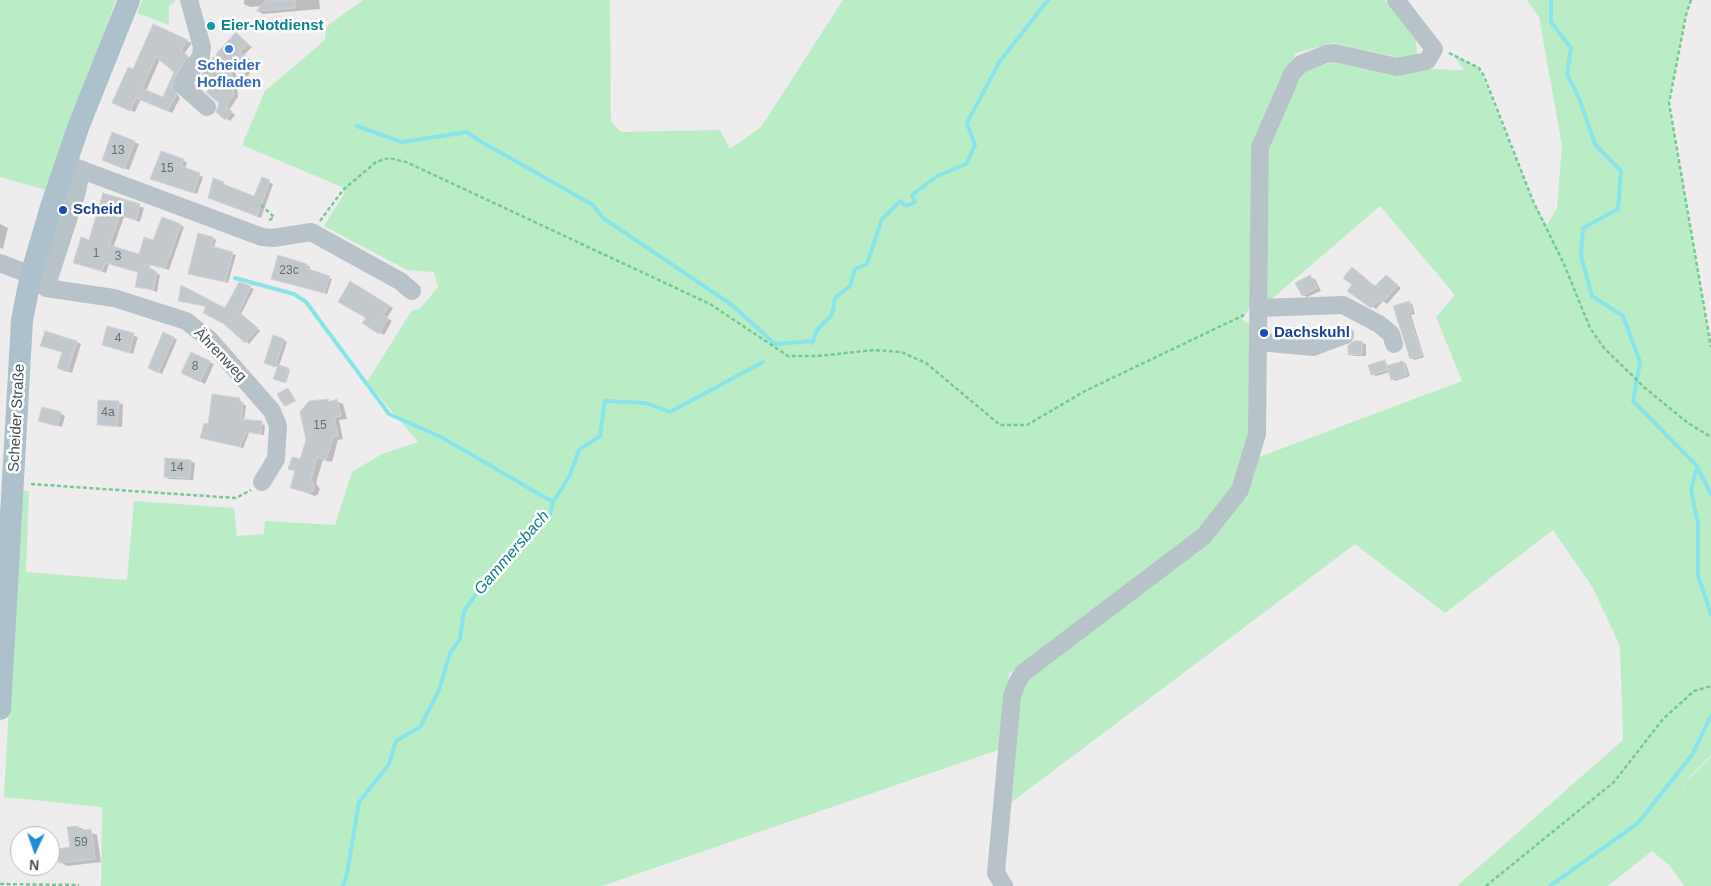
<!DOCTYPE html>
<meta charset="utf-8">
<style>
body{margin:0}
#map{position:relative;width:1711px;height:886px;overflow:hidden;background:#efeced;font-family:Helvetica,sans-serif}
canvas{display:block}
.north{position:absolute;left:10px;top:826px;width:50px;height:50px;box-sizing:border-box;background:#fff;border:1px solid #b5babd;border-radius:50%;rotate:183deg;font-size:14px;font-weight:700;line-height:20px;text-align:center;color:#455359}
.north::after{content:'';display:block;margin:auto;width:18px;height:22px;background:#1d8cd8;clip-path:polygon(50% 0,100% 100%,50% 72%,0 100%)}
</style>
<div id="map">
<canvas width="1711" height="886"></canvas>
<div class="north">N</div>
</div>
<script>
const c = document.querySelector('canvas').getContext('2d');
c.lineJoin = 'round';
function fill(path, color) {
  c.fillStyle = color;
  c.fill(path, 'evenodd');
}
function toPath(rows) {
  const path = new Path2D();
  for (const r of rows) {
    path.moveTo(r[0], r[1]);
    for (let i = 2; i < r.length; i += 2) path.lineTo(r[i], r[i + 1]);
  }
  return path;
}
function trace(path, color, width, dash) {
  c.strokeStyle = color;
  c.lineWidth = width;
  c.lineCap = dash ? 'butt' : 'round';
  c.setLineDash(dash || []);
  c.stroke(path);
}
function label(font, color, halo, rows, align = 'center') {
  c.font = font + ' Helvetica,sans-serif';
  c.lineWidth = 5;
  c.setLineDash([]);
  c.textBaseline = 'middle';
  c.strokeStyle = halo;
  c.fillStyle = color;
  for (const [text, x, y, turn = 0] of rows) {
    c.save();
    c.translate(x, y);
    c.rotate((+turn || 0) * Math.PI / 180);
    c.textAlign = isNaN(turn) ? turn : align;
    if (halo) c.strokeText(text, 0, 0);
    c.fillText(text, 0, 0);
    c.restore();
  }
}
fill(toPath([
 [0,0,116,0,46,190,0,177],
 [142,0,176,0,169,6,169,25,137,13],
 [363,0,610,0,611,121,621,132,720,130,730,149,761,127,843,0,1385,0,1416,41,1417,56,1399,58,1334,43,1296,53,1254,143,1252,304,1242,320,1252,326,1250,434,1234,486,1200,531,1009,674,1001,749,602,886,101,886,102,807,4,797,20,491,29,491,26,572,127,580,134,501,234,508,237,536,264,534,265,521,335,525,352,472,382,454,418,442,367,382,412,310,420,309,438,287,434,272,407,270,324,226,344,194,342,187,242,145,265,91,325,40,326,27],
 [1527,0,1691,0,1686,15,1669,103,1711,347,1711,755,1689,778,1671,813,1689,779,1711,757,1711,886,1684,886,1669,865,1652,851,1608,886,1457,886,1623,740,1620,646,1593,588,1553,530,1445,613,1355,544,1009,804,1021,695,1032,675,1246,494,1259,457,1462,381,1436,317,1455,295,1380,206,1267,303,1269,146,1294,88,1308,69,1335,62,1397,76,1431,69,1464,70,1453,54,1479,68,1533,201,1547,225,1557,208,1562,146,1539,17]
]), '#baedc6');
fill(toPath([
 [244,0,319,0,320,9,263,14,258,11,261,6,250,7,244,4],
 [154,26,192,43,184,54,192,60,177,82,176,92,180,98,172,113,141,99,135,112,118,105],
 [160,59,175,71,164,98,146,91],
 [236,34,252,47,243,56,256,65,247,77,235,68,238,97,229,110,235,115,230,121,217,112,220,102,222,64],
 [134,142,139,144,129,170,103,160],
 [183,160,187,163,185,169,203,177,197,194,156,181],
 [262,179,273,184,261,218,213,200,223,183,226,187,255,198],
 [104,194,144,208,140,222,124,217,113,248,140,256,154,241,180,225,184,227,169,270,150,265,148,269,160,275,157,292,136,286,139,273,109,264,106,273,75,263,90,241],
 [0,224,8,228,3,249,0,248],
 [213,238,216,240,214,248,236,255,228,283,193,275],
 [307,265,310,267,309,271,332,279,327,294,276,280],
 [1310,277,1315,279,1321,291,1307,297,1303,295],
 [1390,279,1401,288,1387,304,1383,301,1376,309,1349,291,1354,285,1376,287],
 [239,283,254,289,241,314,260,331,249,344,207,307,179,301,182,287,226,310],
 [350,283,393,308,387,318,392,321,384,335,364,323,367,317],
 [1409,302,1412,304,1415,314,1411,315,1424,357,1415,360,1411,358,1395,306],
 [108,328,138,337,133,354,103,345],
 [174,338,177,340,162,374,153,369],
 [284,340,287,342,279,366,290,370,286,383,276,380,278,367,269,364],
 [77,342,81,344,72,373,63,370,63,353,42,345],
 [1362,342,1366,345,1366,356,1354,356,1349,354],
 [1385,361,1389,367,1403,362,1406,364,1410,376,1395,381,1392,379,1390,372,1376,376,1372,374],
 [209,362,214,364,205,384,187,375],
 [288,389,296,401,286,406,285,405],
 [239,399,246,406,244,420,265,425,264,435,249,433,243,448,202,438,209,425],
 [337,401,343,404,347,419,339,420,343,439,338,440,332,462,323,460,316,483,320,489,318,494,315,496,297,490,292,487,296,472,290,468,301,461,307,440,310,402],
 [118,402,123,405,122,427,103,426,98,424],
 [61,414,65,416,62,427,40,420],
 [190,461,195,463,193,480,169,479,165,476],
 [78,827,97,835,101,862,67,866,60,862,71,848]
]), '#0003');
trace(toPath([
 [1551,0,1551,22,1571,48,1567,74,1579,98,1595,144,1621,171,1618,209,1583,228,1581,256,1592,296,1623,316,1640,362,1633,401,1697,466,1691,490,1698,524,1698,576,1711,614],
 [357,126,402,142,467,132,480,141,593,205,603,218,732,305,775,344,814,341],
 [235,278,294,294,306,302,389,414,441,437,553,502],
 [812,343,817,330,832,315,835,298,850,286,855,269,867,264,882,219,900,201,906,206,915,202,912,195,937,176,966,164,975,145,967,123,1000,61,1048,0],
 [1697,467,1711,494],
 [343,886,347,874,359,802,389,764,396,741,420,727,439,690,450,653,460,639,464,611,488,577,514,554,527,537,550,515,553,502,570,475,579,450,600,436,605,401,646,403,670,412,763,362],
 [1550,886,1638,823,1692,755,1711,716]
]), '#88e4e9', 4);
const building = toPath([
 [266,0,295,0,295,8,256,11,266,0],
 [153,24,188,40,181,50,188,56,173,80,172,88,177,94,167,111,136,98,130,111,112,103,128,67,133,69,153,24],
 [156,57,174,72,163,97,142,88,156,57],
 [236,32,248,44,240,52,253,62,243,75,231,67,234,94,226,107,232,111,225,120,216,112,219,103,206,92,209,89,198,80,213,57,219,62,216,54,236,32],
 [112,132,135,141,124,169,102,160,112,132],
 [161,151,184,159,181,166,200,173,193,193,150,179,161,151],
 [262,177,270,180,257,216,208,198,213,178,224,182,223,184,254,196,262,177],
 [103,193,140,204,136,220,120,215,109,245,139,254,144,237,153,240,162,217,181,224,165,268,146,264,145,265,157,272,153,290,135,287,138,272,105,263,102,271,73,263,81,237,89,240,103,193],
 [198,233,213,237,211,246,233,252,225,282,188,274,198,233],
 [278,255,307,264,306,268,330,276,324,293,271,279,278,255],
 [1352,267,1375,286,1386,275,1398,285,1382,303,1379,300,1371,308,1347,291,1352,285,1343,278,1352,267],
 [1310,275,1317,288,1302,296,1295,283,1310,275],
 [350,281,389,305,383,315,388,318,379,334,362,323,366,318,338,302,350,281],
 [239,282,251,286,239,312,258,328,245,343,224,324,203,313,206,306,178,301,181,285,225,308,239,282],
 [1409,301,1412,312,1408,313,1422,355,1410,359,1393,306,1409,301],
 [107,326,134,333,129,353,102,345,107,326],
 [45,331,77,341,67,372,57,368,62,352,40,346,45,331],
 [163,332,174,337,158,373,148,368,163,332],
 [273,335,284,339,275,367,264,363,273,335],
 [1354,341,1362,341,1362,354,1348,355,1348,345,1354,341],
 [191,352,210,361,200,382,181,373,191,352],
 [1385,360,1386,366,1403,361,1407,375,1391,380,1387,367,1387,370,1371,375,1368,365,1385,360],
 [278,365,289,368,285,383,273,379,278,365],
 [288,388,295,400,284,406,277,394,288,388],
 [212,394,240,398,239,402,243,402,241,419,262,421,261,434,246,432,240,447,200,438,204,423,208,424,212,394],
 [328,399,329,402,337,399,341,416,334,417,338,436,333,437,326,460,317,457,311,479,314,485,313,491,309,493,290,488,295,471,288,469,292,457,300,459,306,440,300,412,309,401,328,399],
 [98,400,119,401,117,426,97,425,98,400],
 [42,407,61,412,57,426,38,421,42,407],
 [165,458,191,460,189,478,164,477,165,458],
 [78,826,79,831,91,829,95,859,59,863,57,849,70,847,67,827,78,826]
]);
fill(building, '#c3c8cc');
trace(building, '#d0d4d8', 1);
trace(toPath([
 [1691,0,1686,15,1669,103,1711,347],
 [1449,53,1479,68,1484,76,1533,201,1564,264,1590,328,1604,348,1645,388,1688,423,1711,437],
 [261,205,274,217,268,221],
 [320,221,343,190,376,162,389,158,406,162,710,304,788,356,818,356,874,350,901,352,926,363,1000,425,1027,425,1085,391,1244,315],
 [31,484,220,497,236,498,251,490],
 [0,884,79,885],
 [1486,886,1614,782,1663,719,1694,691,1711,686]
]), '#74ca92', 2.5, [4, 2.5]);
trace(toPath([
 [189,0,202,47,201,56,182,85,207,107],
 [66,164,262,237,273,238,311,232,400,281,412,291],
 [0,263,31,275,46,288,114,298,186,321,209,339,272,411,278,426,276,459,262,482],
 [46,288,77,192,81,169],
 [1259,308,1343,305,1379,324,1391,334,1394,344],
 [1259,342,1313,347,1345,335],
 [1004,886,996,873,1012,696,1017,683,1023,673,1204,536,1240,490,1257,434,1260,147,1292,74,1301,64,1326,54,1335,53,1397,67,1427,61,1434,49,1396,0]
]), '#b8c3c9', 18);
trace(toPath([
 [0,709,22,320,31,275,51,207,79,125,129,0]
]), '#acc1cb', 22);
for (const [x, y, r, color] of [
 [211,26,5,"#0f9aa8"],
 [229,49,5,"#3f7fe0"],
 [63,210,5,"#1a4fb4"],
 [1264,333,5,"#1a4fb4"]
]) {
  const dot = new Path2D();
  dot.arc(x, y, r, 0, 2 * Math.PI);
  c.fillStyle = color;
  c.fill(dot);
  trace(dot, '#fff', 2);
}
label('12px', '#647076', null, [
 ["13",118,151],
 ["15",167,169],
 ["1",96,254],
 ["3",118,257],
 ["23c",289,271],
 ["4",118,339],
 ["8",195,367],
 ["4a",108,413],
 ["15",320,426],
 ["14",177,468],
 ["59",81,843]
]);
label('bold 15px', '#0d838f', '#fff', [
 ["Eier-Notdienst",221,26]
], 'left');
label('bold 15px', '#366cbe', '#fff', [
 ["Scheider",229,66],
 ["Hofladen",229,83]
]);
label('bold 15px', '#164399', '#fff', [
 ["Scheid",73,210],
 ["Dachskuhl",1274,333]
], 'left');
label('15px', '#455359', '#fff', [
 ["Ährenweg",220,355,46],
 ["Scheider Straße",17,418,-87]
]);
label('italic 16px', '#107f85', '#fff', [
 ["Gammersbach",512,553,-49]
]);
</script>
